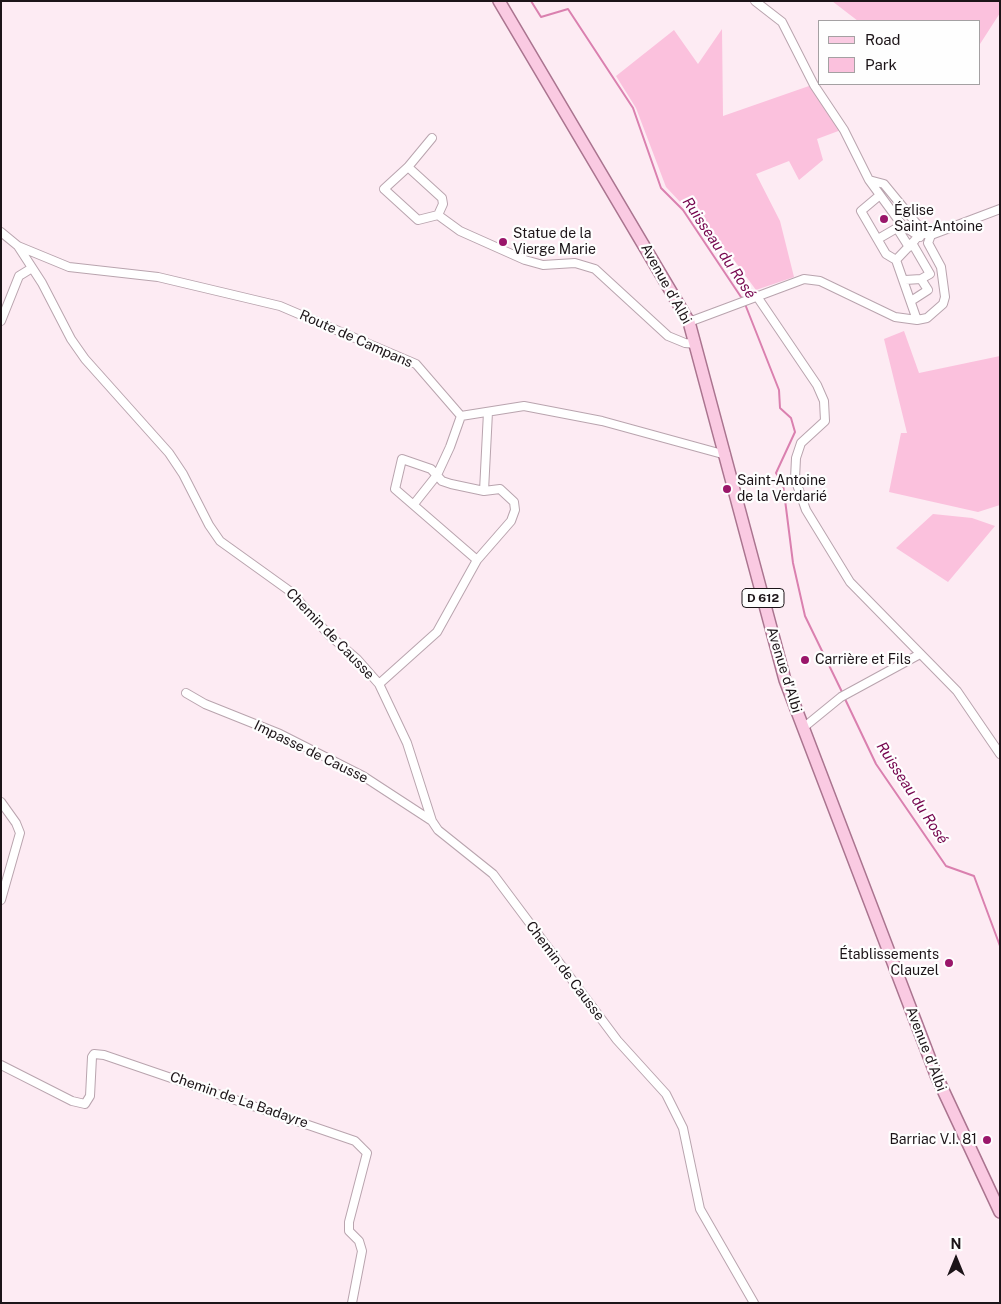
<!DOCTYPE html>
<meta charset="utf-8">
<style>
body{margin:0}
#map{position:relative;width:1001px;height:1304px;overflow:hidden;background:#fdebf3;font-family:"Public Sans",sans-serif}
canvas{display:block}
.frame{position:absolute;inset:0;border:2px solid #1c1418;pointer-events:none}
.legend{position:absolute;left:818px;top:20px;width:162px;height:65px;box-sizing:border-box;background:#fefefe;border:1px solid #a4a0a2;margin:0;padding:6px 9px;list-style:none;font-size:15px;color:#1c1418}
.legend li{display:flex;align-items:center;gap:10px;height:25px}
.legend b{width:25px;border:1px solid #a4a0a2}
.north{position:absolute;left:931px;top:1234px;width:50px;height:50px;-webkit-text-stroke:4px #fefefe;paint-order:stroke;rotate:0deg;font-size:14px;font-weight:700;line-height:20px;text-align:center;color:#1c1418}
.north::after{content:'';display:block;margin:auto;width:18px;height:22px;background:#1c1418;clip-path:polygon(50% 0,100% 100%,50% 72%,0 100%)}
</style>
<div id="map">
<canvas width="1001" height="1304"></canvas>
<div class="frame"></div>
<ul class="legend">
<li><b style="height:6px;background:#facae2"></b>Road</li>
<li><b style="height:14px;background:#fbc1dd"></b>Park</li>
</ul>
<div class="north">N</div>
</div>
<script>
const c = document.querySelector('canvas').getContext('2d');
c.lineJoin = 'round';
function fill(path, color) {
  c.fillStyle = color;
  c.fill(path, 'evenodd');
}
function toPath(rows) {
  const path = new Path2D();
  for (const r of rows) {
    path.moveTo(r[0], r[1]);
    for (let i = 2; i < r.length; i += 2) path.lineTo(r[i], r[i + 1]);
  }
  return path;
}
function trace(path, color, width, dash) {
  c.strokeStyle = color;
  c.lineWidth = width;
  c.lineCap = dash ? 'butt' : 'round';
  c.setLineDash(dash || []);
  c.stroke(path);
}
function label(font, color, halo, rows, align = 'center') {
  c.font = font + ' "Public Sans",sans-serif';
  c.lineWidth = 4.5;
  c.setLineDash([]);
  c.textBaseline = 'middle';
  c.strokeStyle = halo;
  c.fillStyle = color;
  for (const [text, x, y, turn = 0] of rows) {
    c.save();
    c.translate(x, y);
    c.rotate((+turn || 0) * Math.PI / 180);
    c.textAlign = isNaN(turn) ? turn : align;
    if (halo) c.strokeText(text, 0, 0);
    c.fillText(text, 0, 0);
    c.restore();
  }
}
fill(toPath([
 [832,1,1000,1,1000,13,980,44,980,21,858,21],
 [722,29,723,116,809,86,841,130,817,139,823,160,799,180,789,161,756,174,780,221,794,277,756,290,731,256,666,187,636,108,616,76,674,30,698,64],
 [904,331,919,373,1000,356,1000,505,978,512,889,492,901,433,907,433,884,339],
 [933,514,972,518,995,526,948,582,896,548]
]), '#fbc1dd');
trace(toPath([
 [531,1,541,17,568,9,633,108,661,188,683,210,743,300],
 [745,304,779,390,780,408,791,418,795,432,776,473,783,484,793,563,805,616,843,694],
 [845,699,876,764,946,866,974,876,1000,946]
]), '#da80af', 2);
const minor = toPath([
 [755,1,782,22,814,85,844,130,869,180,884,184,925,234,931,235],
 [432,138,408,167,384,189,418,220,438,215],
 [408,167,442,198,443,204,438,215],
 [869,180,902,225,920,237],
 [880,195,861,211,886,254,896,260,917,320],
 [438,215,460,231,525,260,543,265,575,263,595,269,668,336,685,343,696,344],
 [897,228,909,247],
 [1,232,18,246,69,267,158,277,280,306,416,364,461,416,524,406,602,421,726,455],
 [878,239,902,225],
 [18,246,42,283,71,339,85,359,169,453,183,474,209,525,220,541,291,592,329,635,357,659,379,684,407,743,432,821,438,830,493,874,617,1040,666,1094,683,1128,700,1209,754,1303],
 [896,260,915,240],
 [905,280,921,279,930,274,912,243],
 [756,295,817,385,824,401,825,421,801,443,796,458,795,479,806,510,850,582,957,691,1000,754],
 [911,301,928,290,921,279],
 [1,321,19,276,32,268],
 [689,322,804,279,820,281,895,317,917,320,927,318,943,304,945,297,941,267,928,243,931,235,1000,209],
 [484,491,488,412],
 [414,504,437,475,450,447,461,416],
 [379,684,437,632,477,560,511,521,515,510,514,502,500,489,484,491,451,484,442,481,431,469,402,459,395,489,477,560],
 [186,693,205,704,280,734,363,776,432,821],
 [803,728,841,697,920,654],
 [1,802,16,823,20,833,1,900],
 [1,1065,72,1101,85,1104,90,1096,92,1057,94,1054,104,1055,355,1141,367,1153,349,1222,349,1231,359,1241,362,1251,352,1303]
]);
const primary = toPath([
 [499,1,689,322,785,680,936,1075,1000,1212]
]);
trace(minor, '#b9a4ae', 10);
trace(primary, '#aa748f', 14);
trace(minor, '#fff', 8);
trace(primary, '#facae2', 11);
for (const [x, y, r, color] of [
 [884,219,5,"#9a166a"],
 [503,242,5,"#9a166a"],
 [727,489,5,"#9a166a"],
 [805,660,5,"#9a166a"],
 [949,963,5,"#9a166a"],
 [987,1140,5,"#9a166a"]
]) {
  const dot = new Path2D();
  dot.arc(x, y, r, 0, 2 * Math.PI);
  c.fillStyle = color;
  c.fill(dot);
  trace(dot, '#fefefe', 2);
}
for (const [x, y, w] of [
 [763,598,42]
]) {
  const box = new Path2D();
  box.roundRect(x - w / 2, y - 9.5, w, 19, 4);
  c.fillStyle = '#fefefe';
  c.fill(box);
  trace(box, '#1c1418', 1);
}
label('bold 12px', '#1c1418', null, [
 ["D 612",763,598]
]);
label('14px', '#1c1418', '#fefefe', [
 ["Église",894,211],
 ["Saint-Antoine",894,227],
 ["Statue de la",513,234],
 ["Vierge Marie",513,250],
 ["Saint-Antoine",737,481],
 ["de la Verdarié",737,497],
 ["Carrière et Fils",815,660],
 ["Établissements",939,955,"right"],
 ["Clauzel",939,971,"right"],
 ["Barriac V.I. 81",977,1140,"right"]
], 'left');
label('14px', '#1c1418', '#fefefe', [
 ["Avenue d'Albi",666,284,61],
 ["Route de Campans",356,339,24],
 ["Chemin de Causse",330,634,46],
 ["Avenue d'Albi",784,670,73],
 ["Impasse de Causse",311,752,26],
 ["Chemin de Causse",565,971,53],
 ["Avenue d'Albi",926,1049,69],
 ["Chemin de La Badayre",239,1100,19]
]);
label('italic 15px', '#75054e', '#fefefe', [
 ["Ruisseau du Rosé",719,248,56],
 ["Ruisseau du Rosé",912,793,57]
]);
</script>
